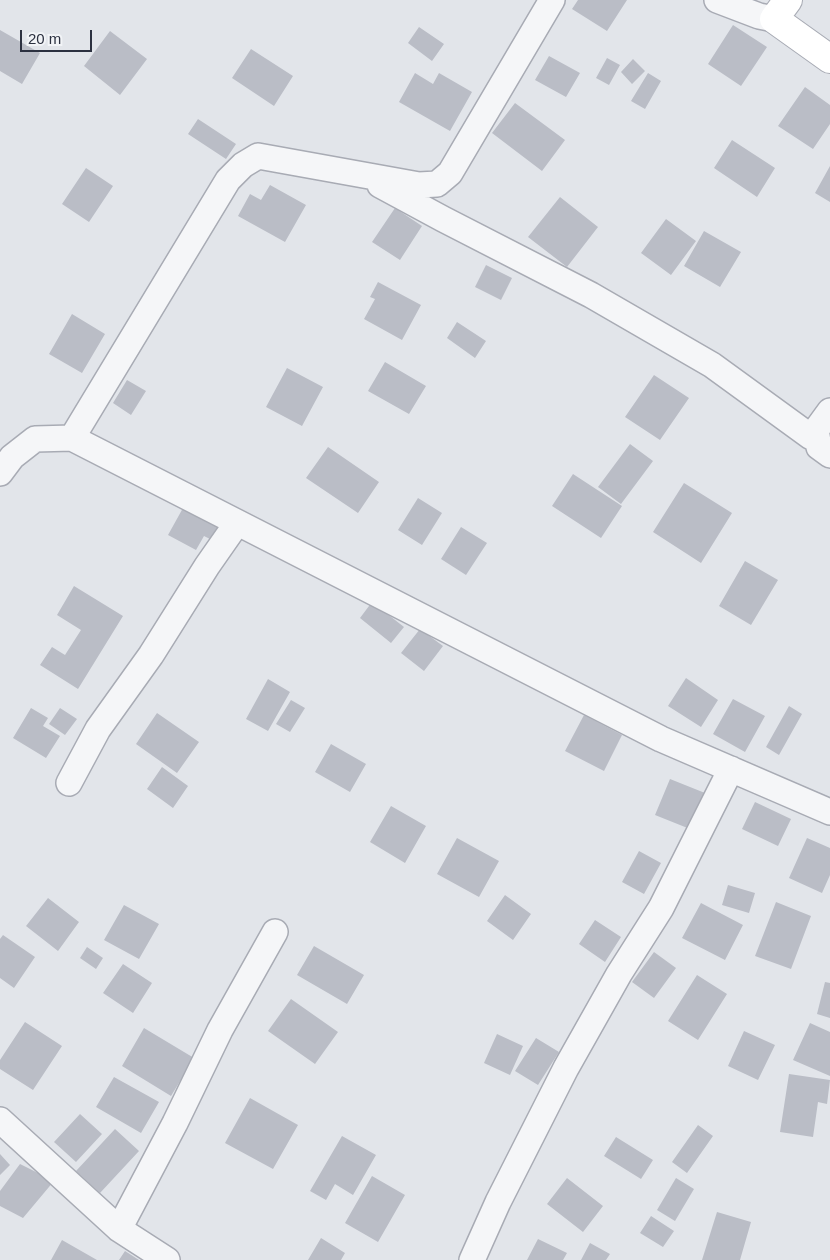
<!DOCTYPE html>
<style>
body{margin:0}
#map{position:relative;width:830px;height:1260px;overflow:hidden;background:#e2e5ea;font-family:Helvetica,sans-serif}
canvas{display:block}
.scale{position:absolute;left:20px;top:30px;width:72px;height:22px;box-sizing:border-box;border:2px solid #2c3140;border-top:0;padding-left:6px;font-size:15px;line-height:18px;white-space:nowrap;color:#2c3140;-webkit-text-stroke:4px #f2f4f7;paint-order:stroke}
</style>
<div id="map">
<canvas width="830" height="1260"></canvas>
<div class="scale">20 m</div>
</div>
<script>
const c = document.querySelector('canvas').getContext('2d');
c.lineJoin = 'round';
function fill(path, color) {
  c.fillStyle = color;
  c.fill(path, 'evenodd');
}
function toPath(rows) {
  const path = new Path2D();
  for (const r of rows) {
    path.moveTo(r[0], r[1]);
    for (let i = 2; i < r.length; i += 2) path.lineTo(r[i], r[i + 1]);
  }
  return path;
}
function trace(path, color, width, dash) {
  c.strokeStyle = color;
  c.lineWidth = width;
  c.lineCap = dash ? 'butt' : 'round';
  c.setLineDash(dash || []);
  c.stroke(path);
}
fill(toPath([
 [578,0,627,0,607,31,572,9],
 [733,25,767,47,741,86,708,64],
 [419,27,444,44,432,61,408,43],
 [0,30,40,53,22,84,0,71],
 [110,31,147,59,120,95,84,66],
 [251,49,293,76,274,106,232,78],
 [549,56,580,73,566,97,535,80],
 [607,58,620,65,609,85,596,78],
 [633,59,645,71,632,84,621,72],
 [415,73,433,84,439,73,472,92,450,131,399,102],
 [648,73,661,81,645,109,631,101],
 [805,87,830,105,830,124,813,149,778,126],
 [515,103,565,140,542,171,492,133],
 [198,119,236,144,226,159,188,134],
 [732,140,775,168,757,197,714,168],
 [830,166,830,202,815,193],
 [86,168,113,186,89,222,62,204],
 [270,185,306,205,285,242,238,216,250,194,261,200],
 [560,197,598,227,567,267,528,237],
 [395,208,422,226,400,260,372,242],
 [666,219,696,241,671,275,641,253],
 [704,231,741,252,720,287,684,266],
 [486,265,512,278,501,300,475,287],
 [378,282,421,305,402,340,364,319,375,299,370,297],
 [72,314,105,334,82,373,49,354],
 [457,322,486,341,475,358,447,338],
 [385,362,426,386,409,414,368,391],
 [287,368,323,387,302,426,266,407],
 [654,375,689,398,660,440,625,417],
 [127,380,146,391,131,415,113,403],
 [630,444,653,461,621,504,598,487],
 [328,447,379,482,358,513,306,478],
 [573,474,622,506,601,538,552,506],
 [684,483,732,513,701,563,653,532],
 [418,498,442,513,422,545,398,530],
 [188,499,228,521,216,542,204,536,196,550,168,535],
 [461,527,487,543,466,575,441,559],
 [745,561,778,580,751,625,719,606],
 [74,586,123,616,78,689,40,665,52,647,65,655,81,630,57,615],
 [372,602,404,627,391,643,360,618],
 [420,629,443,646,424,671,401,653],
 [686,678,718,700,701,727,668,706],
 [268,679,290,692,268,731,246,719],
 [733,699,765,716,745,752,713,734],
 [291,700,305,708,290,732,276,724],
 [789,706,802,714,779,755,766,747],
 [31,708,48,718,43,726,60,736,46,758,13,738],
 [60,708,77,719,65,735,49,724],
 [157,713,199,742,177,773,136,744],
 [584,715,622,735,604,771,565,751],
 [331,744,366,764,350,792,315,772],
 [162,767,188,786,173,808,147,789],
 [670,779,705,793,690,829,655,815],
 [755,802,791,819,778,846,742,829],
 [391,806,426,826,405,863,370,842],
 [457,838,499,861,479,897,437,874],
 [807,838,830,848,830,875,822,893,789,878],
 [639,851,661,863,644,894,622,882],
 [728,885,755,893,749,913,722,905],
 [505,895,531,914,513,940,487,921],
 [48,898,79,922,58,951,26,926],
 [776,902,811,916,791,969,755,956],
 [701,903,743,925,725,960,682,938],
 [124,905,159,924,139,959,104,940],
 [595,920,621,937,605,962,579,944],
 [3,935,35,957,14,988,0,978,0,939],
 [314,946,364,975,347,1004,297,975],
 [87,947,103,958,96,969,80,958],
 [654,952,676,968,654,998,632,982],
 [123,964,152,983,133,1013,103,993],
 [697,975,727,994,698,1040,668,1021],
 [825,982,830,983,830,1018,817,1014],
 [291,999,338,1032,315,1064,268,1031],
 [25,1022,62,1046,33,1090,0,1069,0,1060],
 [810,1023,830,1032,830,1076,793,1060],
 [144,1028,194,1058,171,1096,122,1066],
 [744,1031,775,1045,758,1080,728,1066],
 [497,1034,523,1046,510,1075,484,1063],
 [536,1038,559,1052,538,1085,515,1071],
 [789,1074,830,1080,827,1104,818,1102,813,1137,780,1132],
 [114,1077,159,1102,141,1133,96,1107],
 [250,1098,298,1125,273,1169,225,1143],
 [80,1114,102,1134,76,1162,54,1142],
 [698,1125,713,1136,687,1173,672,1162],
 [115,1129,139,1151,100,1193,76,1171],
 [342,1136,376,1155,353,1195,335,1184,326,1200,310,1191],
 [616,1137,653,1160,641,1179,604,1156],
 [0,1154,10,1165,0,1175],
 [20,1164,54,1181,23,1218,0,1206,0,1191],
 [372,1176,405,1195,378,1242,345,1223],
 [567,1178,603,1206,583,1232,547,1204],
 [676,1178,694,1189,675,1221,657,1210],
 [717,1212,751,1222,740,1260,702,1260],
 [651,1216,674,1231,663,1247,640,1233],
 [321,1238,345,1253,341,1260,308,1260],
 [538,1239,567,1253,563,1260,527,1260],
 [62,1240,97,1260,51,1260],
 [590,1243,610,1254,606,1260,581,1260],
 [125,1251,139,1260,119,1260]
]), '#babdc6');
const minor = toPath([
 [717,0,759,16,774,19],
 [380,185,443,219,591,295,712,365,811,437,830,411],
 [816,430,819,447,830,455],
 [72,438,661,739,830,812],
 [0,473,12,457,35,439,72,438,228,180,243,165,258,156,419,185,437,184,450,173,552,0],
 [69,783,98,729,151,655,207,566,237,523],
 [0,1120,119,1229,167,1260],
 [119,1229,175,1123,220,1030,275,932],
 [472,1260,498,1202,566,1068,619,974,661,908,731,769]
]);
const secondary = toPath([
 [788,0,774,19,830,59]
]);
trace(minor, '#a8abb4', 28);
trace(secondary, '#a8abb4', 30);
trace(minor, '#f5f6f8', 25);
trace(secondary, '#fff', 28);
</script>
